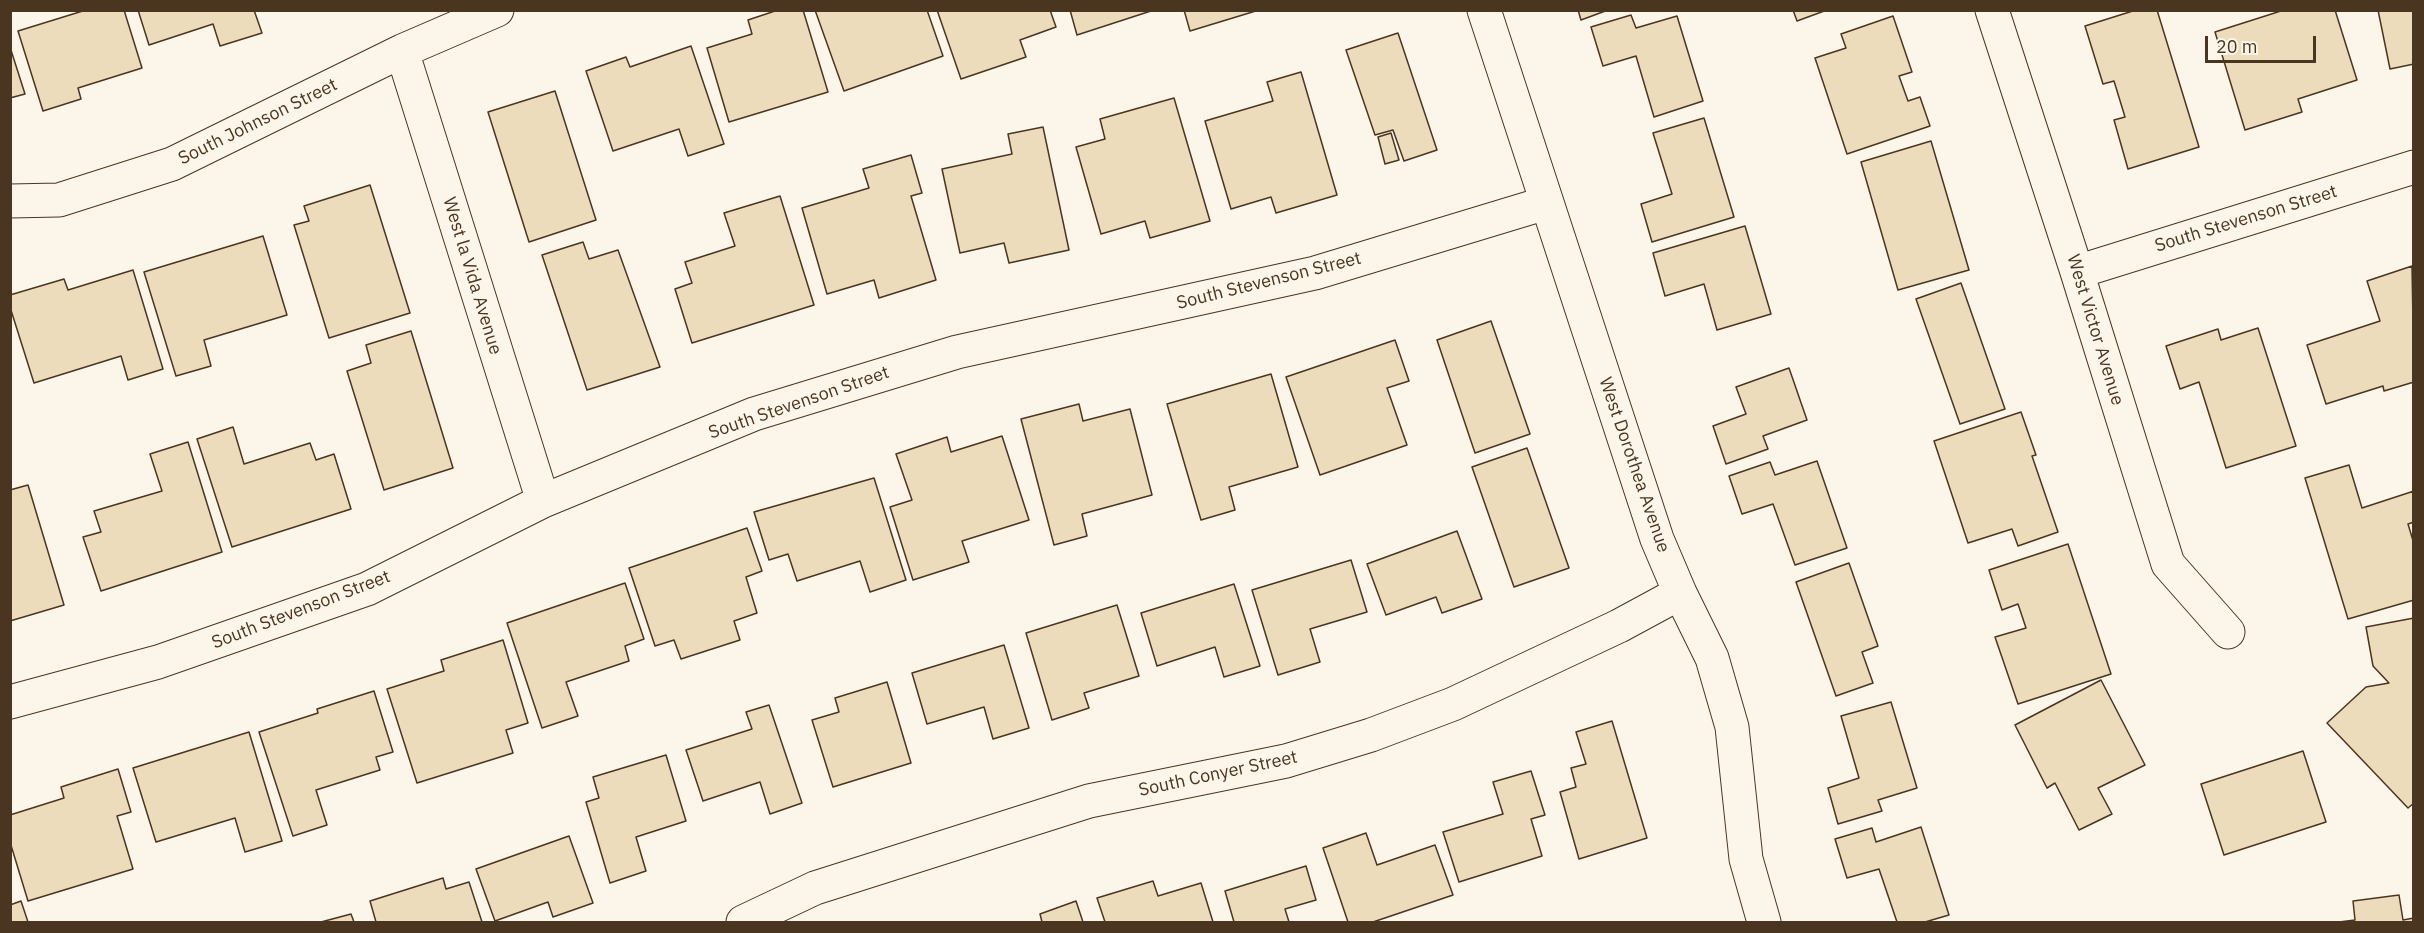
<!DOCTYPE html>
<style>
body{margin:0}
#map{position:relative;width:2424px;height:933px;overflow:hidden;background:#fbf6e9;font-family:"IBM Plex Sans",sans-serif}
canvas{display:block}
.frame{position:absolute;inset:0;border:12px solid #4a3520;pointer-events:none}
.scale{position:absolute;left:2205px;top:36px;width:111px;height:27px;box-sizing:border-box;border:3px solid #4a3520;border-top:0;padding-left:8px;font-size:18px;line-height:21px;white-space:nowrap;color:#4a3520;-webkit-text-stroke:4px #fbf6e9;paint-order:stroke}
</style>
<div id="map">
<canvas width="2424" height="933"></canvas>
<div class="frame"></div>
<div class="scale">20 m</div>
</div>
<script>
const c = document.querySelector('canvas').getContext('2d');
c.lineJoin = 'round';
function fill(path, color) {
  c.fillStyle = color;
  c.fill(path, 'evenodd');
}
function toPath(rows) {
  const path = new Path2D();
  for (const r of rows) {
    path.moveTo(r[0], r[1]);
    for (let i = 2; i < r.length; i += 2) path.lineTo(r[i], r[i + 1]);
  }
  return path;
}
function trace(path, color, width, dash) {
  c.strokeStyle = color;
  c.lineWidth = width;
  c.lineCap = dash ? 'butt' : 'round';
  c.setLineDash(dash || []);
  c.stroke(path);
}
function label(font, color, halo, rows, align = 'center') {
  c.font = font + ' "IBM Plex Sans",sans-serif';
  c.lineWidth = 4.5;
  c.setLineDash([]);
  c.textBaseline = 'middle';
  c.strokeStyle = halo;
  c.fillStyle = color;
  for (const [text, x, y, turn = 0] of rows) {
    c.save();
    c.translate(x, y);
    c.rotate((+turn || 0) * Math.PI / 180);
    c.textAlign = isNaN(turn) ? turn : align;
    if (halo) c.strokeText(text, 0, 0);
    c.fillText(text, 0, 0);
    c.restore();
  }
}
const building = toPath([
 [86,10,124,10,142,68,78,88,81,99,43,111,18,31,86,10],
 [138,10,254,10,262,33,220,46,213,24,149,45,138,10],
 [778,10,803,10,828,92,729,122,707,48,752,34,748,20,778,10],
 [815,10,927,10,943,56,844,91,815,10],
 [937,10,1050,10,1056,27,1020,40,1026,57,961,79,937,10],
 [1070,10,1154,10,1077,35,1070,10],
 [1184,10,1259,10,1190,31,1184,10],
 [1578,10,1608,10,1581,20,1578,10],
 [1793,10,1827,10,1797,21,1793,10],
 [2136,10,2157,10,2199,147,2128,169,2114,120,2125,117,2114,81,2103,84,2085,26,2136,10],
 [2284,10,2335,10,2357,80,2298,99,2302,112,2245,130,2215,32,2284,10],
 [2378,10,2414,10,2414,64,2390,69,2378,10],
 [1631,15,1636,28,1677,16,1703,101,1654,117,1636,56,1603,66,1591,27,1631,15],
 [1893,16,1912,72,1899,76,1908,101,1920,97,1930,126,1847,154,1815,58,1846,48,1841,34,1893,16],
 [1398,33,1437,150,1404,161,1393,130,1375,135,1346,50,1398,33],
 [691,46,724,144,688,156,679,129,613,151,586,71,626,57,630,67,691,46],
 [10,47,25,94,10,98,10,47],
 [1301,72,1337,195,1276,213,1271,197,1231,209,1205,121,1273,101,1267,82,1301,72],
 [555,91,596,220,529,242,488,112,555,91],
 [1174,98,1210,221,1150,238,1145,221,1101,234,1076,147,1105,139,1100,119,1174,98],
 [1704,118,1734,217,1652,242,1641,204,1672,194,1653,133,1704,118],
 [1043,127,1069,250,1009,263,1004,243,960,253,942,169,1012,154,1008,134,1043,127],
 [1391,133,1399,160,1385,164,1378,137,1391,133],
 [1931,141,1969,270,1898,290,1861,162,1931,141],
 [911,155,922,193,911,196,936,280,879,298,874,280,827,294,802,208,869,188,863,169,911,155],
 [370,185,410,313,329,338,294,225,309,221,304,206,370,185],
 [780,196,814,305,692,343,675,289,692,283,685,262,735,246,724,213,780,196],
 [1745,226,1771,314,1717,330,1704,284,1665,296,1653,253,1745,226],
 [263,236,287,315,204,340,211,366,176,376,144,272,263,236],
 [583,242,589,259,618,250,660,367,587,390,542,255,583,242],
 [2412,266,2414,382,2384,391,2383,386,2326,404,2307,345,2380,321,2367,281,2412,266],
 [133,270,163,369,128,380,121,356,34,383,10,307,10,295,64,279,68,290,133,270],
 [1961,283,2005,409,1960,424,1916,299,1961,283],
 [1491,321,1530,434,1475,453,1437,340,1491,321],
 [2258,328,2296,446,2226,468,2199,382,2180,389,2166,346,2218,329,2221,340,2258,328],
 [411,331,453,468,384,490,347,371,371,363,366,345,411,331],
 [1395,340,1409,381,1387,388,1407,445,1320,475,1286,377,1395,340],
 [1789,368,1807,420,1763,436,1768,449,1726,464,1713,426,1746,414,1736,387,1789,368],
 [1271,374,1298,467,1229,487,1235,510,1201,520,1167,404,1271,374],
 [1079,404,1083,421,1130,409,1152,495,1082,514,1087,536,1054,545,1021,419,1079,404],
 [2021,412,2036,455,2032,456,2058,532,2018,546,2012,529,1968,543,1934,441,2021,412],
 [233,427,244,464,310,443,316,460,334,454,351,509,232,547,197,439,233,427],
 [1002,436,1029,520,962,541,969,562,913,580,890,507,912,500,896,454,947,437,951,452,1002,436],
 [188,442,222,552,101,591,83,537,101,532,94,511,162,491,150,454,188,442],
 [1527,448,1569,568,1514,587,1472,467,1527,448],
 [1817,461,1847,548,1795,565,1773,504,1742,514,1729,476,1770,462,1775,475,1817,461],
 [2349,465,2362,508,2414,491,2414,522,2408,524,2414,544,2414,600,2348,619,2305,478,2349,465],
 [874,478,906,580,870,592,860,561,797,581,788,554,769,560,754,512,874,478],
 [28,485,64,605,10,621,10,490,28,485],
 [747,528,762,571,746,577,757,613,734,621,740,640,681,659,674,640,655,646,629,568,747,528],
 [1457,531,1482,599,1442,613,1436,597,1386,615,1367,564,1457,531],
 [2068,544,2111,674,2018,704,1995,637,2026,628,2018,604,2002,610,1989,570,2068,544],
 [1351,560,1367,612,1310,629,1320,662,1278,675,1252,590,1351,560],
 [1849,563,1878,646,1862,652,1873,683,1836,696,1796,582,1849,563],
 [625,583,644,639,625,646,629,661,566,682,578,716,542,728,507,623,625,583],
 [1234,584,1260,666,1224,677,1215,647,1157,666,1141,613,1234,584],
 [1117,605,1139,676,1084,693,1089,708,1052,720,1026,633,1117,605],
 [2414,618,2414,803,2408,808,2327,723,2366,687,2389,683,2373,666,2366,627,2414,618],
 [503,640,528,723,506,730,513,753,417,783,387,689,444,671,441,660,503,640],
 [1004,645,1029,728,993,739,984,707,927,724,912,673,1004,645],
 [2101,680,2145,765,2098,788,2112,814,2079,830,2055,783,2047,788,2015,725,2101,680],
 [887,682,911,763,833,787,812,720,839,712,835,698,887,682],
 [374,691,393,752,376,757,380,770,316,790,327,825,293,836,259,732,318,713,317,709,374,691],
 [1891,702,1917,788,1878,800,1882,811,1838,824,1828,788,1859,778,1841,716,1891,702],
 [769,705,802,803,770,814,760,782,703,801,686,750,752,729,746,712,769,705],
 [1612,721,1647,838,1579,859,1560,792,1576,787,1571,768,1586,764,1576,732,1612,721],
 [249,732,282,841,245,852,235,818,156,842,133,768,249,732],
 [2303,751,2326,822,2224,855,2201,784,2303,751],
 [666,755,686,821,636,837,646,871,610,883,586,802,599,798,593,777,666,755],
 [118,769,131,812,117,816,133,869,28,901,10,842,10,815,64,798,61,787,118,769],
 [1531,771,1545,815,1531,819,1542,856,1459,882,1443,832,1503,814,1493,782,1531,771],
 [1921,827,1949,915,1925,922,1897,922,1879,869,1847,878,1835,839,1872,828,1876,842,1921,827],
 [1366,833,1377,865,1435,845,1453,895,1373,922,1348,922,1323,848,1366,833],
 [569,836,593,903,553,917,548,902,495,921,476,869,569,836],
 [1306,866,1316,900,1285,909,1289,922,1234,922,1225,891,1306,866],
 [443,878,446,889,469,882,482,922,376,922,370,901,443,878],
 [1153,881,1158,896,1201,883,1213,922,1105,922,1097,898,1153,881],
 [2399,895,2403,920,2414,918,2414,922,2339,922,2355,920,2353,901,2399,895],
 [21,901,28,922,10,922,10,905,21,901],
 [1076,901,1083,922,1042,922,1040,914,1076,901],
 [351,914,354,922,321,922,351,914]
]);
fill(building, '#ecdcbc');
trace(building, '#4a3520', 1.5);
const street = toPath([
 [1484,10,1657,539,1680,593,1712,658,1732,727,1746,859,1764,922],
 [1992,10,2077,272,2168,564,2228,632],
 [402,51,543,501],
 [10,201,59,200,172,164,402,51,497,10],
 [2077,272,2414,167],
 [10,702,158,662,367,589,543,501,754,414,957,352,1315,273,1546,203],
 [743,922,815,888,1089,801,1286,761,1371,735,1453,704,1619,626,1680,593]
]);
trace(street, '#4a3520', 35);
trace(street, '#fbf6e9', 33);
label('18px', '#4a3520', '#fbf6e9', [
 ["South Johnson Street",258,122,-26],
 ["South Stevenson Street",2246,219,-17],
 ["West la Vida Avenue",472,276,73],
 ["South Stevenson Street",1269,281,-14],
 ["West Victor Avenue",2095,330,73],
 ["South Stevenson Street",799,403,-19],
 ["West Dorothea Avenue",1634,465,71],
 ["South Stevenson Street",301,610,-21],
 ["South Conyer Street",1218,774,-12]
]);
</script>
